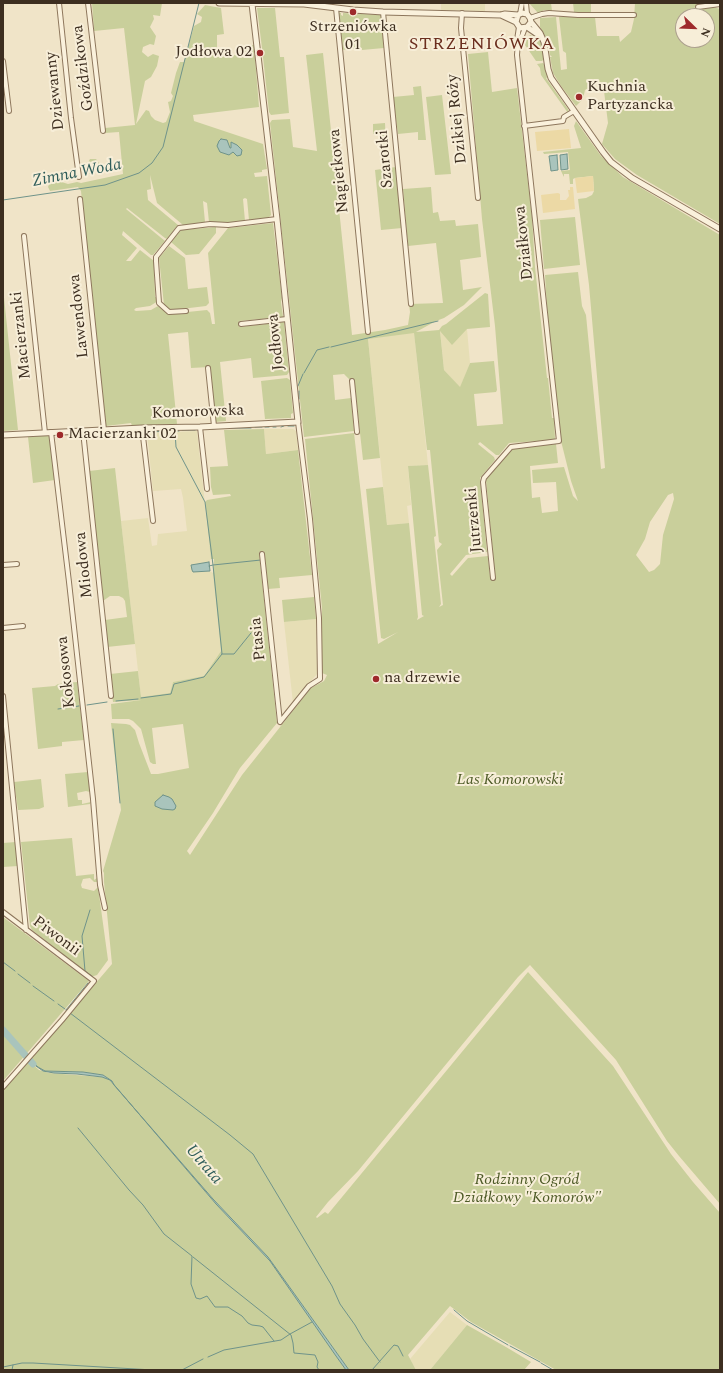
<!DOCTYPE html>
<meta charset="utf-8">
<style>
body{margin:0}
#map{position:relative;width:723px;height:1373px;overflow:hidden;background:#f0e4c8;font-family:Spectral,serif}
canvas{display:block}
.frame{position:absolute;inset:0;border:4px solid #3d2e20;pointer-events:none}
.north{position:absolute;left:675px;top:8px;width:40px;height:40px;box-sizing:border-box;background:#f7eed8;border:1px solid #ada18e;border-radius:50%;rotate:113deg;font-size:11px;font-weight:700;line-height:16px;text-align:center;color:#3d2e20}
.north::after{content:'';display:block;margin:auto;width:14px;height:18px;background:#9e2a2b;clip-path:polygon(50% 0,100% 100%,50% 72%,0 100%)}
</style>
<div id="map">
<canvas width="723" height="1373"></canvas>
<div class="frame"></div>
<div class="north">N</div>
</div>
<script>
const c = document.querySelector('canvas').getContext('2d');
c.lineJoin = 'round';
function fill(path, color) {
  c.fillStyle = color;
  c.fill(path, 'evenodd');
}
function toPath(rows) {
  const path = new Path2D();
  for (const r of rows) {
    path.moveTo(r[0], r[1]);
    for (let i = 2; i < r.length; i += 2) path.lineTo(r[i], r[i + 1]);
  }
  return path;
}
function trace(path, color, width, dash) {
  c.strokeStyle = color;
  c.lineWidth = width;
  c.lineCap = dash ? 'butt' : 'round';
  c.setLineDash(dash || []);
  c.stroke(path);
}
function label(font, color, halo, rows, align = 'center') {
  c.font = font + ' Spectral,serif';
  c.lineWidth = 4;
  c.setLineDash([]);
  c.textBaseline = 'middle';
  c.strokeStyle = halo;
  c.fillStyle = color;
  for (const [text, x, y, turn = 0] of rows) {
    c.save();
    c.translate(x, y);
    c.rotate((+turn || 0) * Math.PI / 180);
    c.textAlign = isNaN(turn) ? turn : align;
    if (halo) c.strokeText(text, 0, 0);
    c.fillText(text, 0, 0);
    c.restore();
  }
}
fill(toPath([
 [441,3,485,3,485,11,441,10],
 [467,329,470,363,460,388,444,370,440,330],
 [414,332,428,465,408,466,411,505,407,506,409,523,387,525,368,339],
 [264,429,293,429,296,431,298,450,266,454],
 [197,431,211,559,209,562,191,565,202,572,210,571,213,573,221,651,204,676,173,682,170,693,141,697,121,521,148,518,152,546,157,545,158,534,187,531,183,498,181,489,153,491,147,433],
 [316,619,317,674,293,703,284,622],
 [450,1312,467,1325,430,1370,416,1370,410,1359]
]), '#e6deb5');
fill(toPath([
 [92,3,162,3,160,16,153,15,154,19,150,27,156,36,154,45,150,44,143,47,142,52,148,57,153,54,159,56,157,66,151,77,145,81,136,124,146,110,149,111,151,116,155,120,163,123,166,122,170,112,168,102,171,101,173,96,171,93,176,73,180,62,184,62,194,26,201,22,202,17,197,14,205,5,221,8,224,34,217,35,217,57,236,55,236,48,254,45,259,107,193,115,194,121,263,144,267,169,262,170,262,172,254,173,255,177,267,176,271,215,268,218,249,220,247,199,245,198,243,199,245,221,227,223,209,222,207,203,203,201,205,222,183,225,157,203,150,175,151,189,147,190,148,200,178,225,167,239,165,238,127,208,126,209,165,241,153,255,151,255,123,231,122,235,137,248,126,261,131,261,140,250,154,261,155,297,157,297,158,301,150,306,136,308,134,310,136,311,151,310,158,306,168,314,207,310,210,313,212,324,215,324,208,253,228,228,273,223,282,298,281,302,283,317,239,321,239,327,284,322,289,372,287,375,253,378,251,358,220,362,226,421,215,422,209,367,191,368,188,332,168,334,177,424,132,426,131,423,106,426,81,191,78,187,50,191,48,187,50,182,55,180,68,184,77,182,81,183,123,174,119,132,105,133,105,128,135,125,124,28,94,31],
 [529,3,551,3,552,11,544,10,538,13],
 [573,3,591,3,591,13,574,12],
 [635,3,700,3,693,9,692,11,714,7,720,9,720,224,637,175,615,159,602,144,608,123,603,83,598,83,585,90,583,99,576,106,561,86,553,73,550,57,552,57,550,55,548,42,540,27,540,18,556,17,561,70,567,69,566,53,563,51,559,17,595,17,597,36,619,36,620,42,631,32,634,19],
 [683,16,707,16,707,40,683,40],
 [257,8,275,8,280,57,284,57,289,113,271,115,269,112,262,48],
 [338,12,341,13,341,15,343,16,343,13,381,15,384,48,362,50,362,48,341,50],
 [534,34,539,39,542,45,544,59,542,61,536,61,523,42,524,38,531,35,534,39,535,37,532,35],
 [488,52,492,92,517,88,532,217,535,267,547,378,548,378,552,418,554,418,555,439,554,440,509,443,499,455,496,455,480,442,478,444,494,457,495,460,480,478,487,552,466,555,450,574,452,576,468,558,488,556,490,576,495,575,486,480,511,449,556,444,558,463,530,466,532,498,540,497,542,513,558,511,556,482,533,483,532,470,564,467,573,496,578,501,571,481,561,441,547,309,545,275,578,272,582,306,586,315,601,469,605,468,589,285,578,199,586,198,592,195,594,191,593,176,575,178,573,179,573,184,570,184,569,174,564,174,564,177,561,171,570,170,568,152,544,154,543,152,581,148,574,126,576,121,601,156,623,177,720,235,720,1204,679,1156,667,1141,616,1060,530,965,518,977,358,1171,328,1202,316,1217,317,1218,325,1212,328,1214,528,972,613,1066,671,1154,693,1182,720,1213,720,1370,556,1370,471,1322,450,1306,408,1355,416,1370,349,1370,268,1257,213,1199,114,1085,112,1081,103,1075,82,1072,45,1071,38,1067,30,1060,112,964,104,882,104,873,103,871,121,810,111,723,126,724,130,725,135,730,139,743,151,774,158,774,189,768,183,724,152,728,156,764,153,764,150,762,141,729,133,721,129,719,112,719,111,704,141,700,113,702,110,674,138,671,141,697,170,693,173,682,204,676,221,651,213,573,214,559,211,559,205,502,207,500,231,496,230,494,213,495,211,487,210,467,228,466,224,430,264,429,266,454,298,450,312,575,279,578,280,588,268,589,264,551,259,552,277,723,240,768,213,813,187,851,190,855,242,775,311,688,324,681,327,675,322,673,322,608,305,439,354,433,378,644,398,632,384,639,381,638,366,489,383,487,387,525,409,523,418,617,417,620,424,616,422,615,408,466,428,465,436,536,434,537,441,604,439,607,443,605,437,550,442,544,439,542,430,450,427,450,414,333,368,339,380,458,363,460,354,379,349,379,344,374,333,375,335,400,351,398,354,431,304,437,270,123,272,120,290,119,293,147,317,151,306,55,323,53,352,335,385,330,408,325,410,312,409,304,443,303,436,243,408,246,403,189,431,187,433,213,438,212,440,221,455,220,456,226,478,224,481,257,460,260,463,290,482,287,464,305,444,318,436,321,416,332,439,330,442,326,446,324,485,293,488,294,490,327,467,329,452,345,440,331,444,370,460,387,470,363,494,361,497,390,496,392,474,394,477,426,503,424,495,326,482,219,468,54],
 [673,493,674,499,663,535,660,564,654,570,649,572,636,555,645,539,650,522,668,495],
 [543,63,544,64,548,77,546,78,568,109,569,112,568,113,541,75,540,68,537,64],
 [421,86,426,140,418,140,418,132,398,134,393,97,414,95,413,87],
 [442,95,451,174,435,175,426,97],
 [385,123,386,144,381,144,380,133,373,134,373,124],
 [90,159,96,159,100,164,93,173,89,174,84,170],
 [396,167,402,228,381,230,375,170],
 [575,217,580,265,544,269,540,220],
 [216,227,216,233,199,254,186,255,171,242,181,230],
 [169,246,185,258,188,289,207,287,209,303,206,306,173,310,167,309,164,305,159,258],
 [3,288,18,430,3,431],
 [287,378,290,380,293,413,291,414,291,418,265,419,261,381],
 [47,435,51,438,55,480,33,483,28,437],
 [115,468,135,644,107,647,105,620,127,617,125,601,123,598,119,596,110,596,103,601,89,471],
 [314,597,316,619,284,622,282,600],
 [77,682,84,740,62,742,62,746,38,749,32,688,55,686,58,684],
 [88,772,90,792,86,791,77,793,78,800,82,800,82,804,91,802,90,804,68,807,65,774],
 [41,779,44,807,39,809,18,810,14,782],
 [72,838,76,876,94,874,94,880,97,878,97,882,94,882,90,878,83,879,81,885,82,888,94,891,98,887,108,960,97,975,94,976,91,976,32,930,30,926,21,842],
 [16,842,18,866,3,867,3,843],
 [3,917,89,981,3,1081],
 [29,1061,39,1070,49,1073,102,1077,110,1080,216,1204,270,1261,346,1370,3,1370,3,1090],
 [467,1325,506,1347,531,1362,524,1370,430,1370]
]), '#c9cf9b');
fill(toPath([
 [569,129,571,148,537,151,535,132],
 [593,176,594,191,577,193,575,178],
 [570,187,573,187,575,209,543,213,541,195,558,193,560,194,560,200,566,200,569,196,568,190,570,190]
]), '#ecd9a5');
const water = toPath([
 [221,139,227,140,230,148,231,148,231,142,237,145,242,150,241,155,237,156,233,152,229,155,220,152,217,146,219,141,221,139],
 [567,154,568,169,561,170,560,155,567,154],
 [557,155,558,170,551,171,549,156,557,155],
 [209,562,210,571,193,572,192,570,191,565,209,562],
 [163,795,169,797,172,799,176,806,175,809,173,810,162,809,155,806,155,802,163,795],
 [30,1060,38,1067,45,1071,83,1072,103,1075,112,1081,114,1085,213,1199,268,1257,349,1370,346,1370,336,1356,270,1261,216,1204,110,1080,102,1077,77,1074,54,1073,43,1071,29,1061,30,1060]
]);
fill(water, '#a9c4bc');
trace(water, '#6f938a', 1);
trace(toPath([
 [3,200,105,185,139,173,152,163,163,147,199,3],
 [331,347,438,321],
 [304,373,317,350,329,347],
 [298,386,303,374],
 [299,391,299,399],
 [299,403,300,421],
 [288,426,294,426],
 [255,427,262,427],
 [265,427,269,427],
 [273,427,276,427],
 [281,427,284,426],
 [231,428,251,428],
 [212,429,221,428],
 [182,430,195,430],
 [175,431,176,447,205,502,213,565,209,566],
 [145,432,179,431],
 [222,654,234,654,251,633],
 [141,698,171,694,174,684,204,677,222,654,213,565,261,560],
 [116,701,138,699],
 [87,705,107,702],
 [58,709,79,706],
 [113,729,120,803],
 [90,910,82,936,85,971,93,977],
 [3,962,15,971],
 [18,974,30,983],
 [33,986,54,1001],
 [58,1004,65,1009],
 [66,1010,88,983],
 [70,1013,230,1135,253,1154,332,1286,340,1304,355,1325,363,1339,380,1362],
 [78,1128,129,1190,143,1205,164,1234,192,1256,191,1284,196,1298,200,1299,207,1296,215,1307,228,1307,231,1309,242,1316,248,1323,252,1325,260,1326,263,1327,274,1341],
 [193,1257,291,1335,293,1343,294,1353,315,1355,318,1362,317,1367,319,1370],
 [454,1310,467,1321,508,1345],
 [510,1346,540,1362],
 [208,1357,224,1350,281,1340,290,1334,312,1322],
 [541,1363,553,1370],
 [3,1367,22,1363,33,1363,153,1370],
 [12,1370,13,1365],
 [182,1370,203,1359],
 [372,1370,394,1345,398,1346,403,1356]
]), '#6f938a', 1);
trace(toPath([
 [3,1030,33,1064]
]), '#a9c4bc', 7);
const minor = toPath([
 [59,3,71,118,79,177],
 [88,3,103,131],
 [526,3,527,14],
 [698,7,720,4],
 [336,8,368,332],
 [383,12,411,304],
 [462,13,461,28,478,198],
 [520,14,522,3],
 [530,18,542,14,549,13,578,15,634,15],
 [518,42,517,40,519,27],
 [3,61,9,111],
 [524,126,563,121,564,117,574,111],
 [80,199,104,430],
 [24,236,45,433],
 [186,311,169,312,159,303,156,261,156,257,179,228,210,224,228,225,277,219],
 [241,324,287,319],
 [208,368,214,426],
 [352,381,357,432],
 [200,427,207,489],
 [142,428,153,521],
 [83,431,111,696],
 [51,432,69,582,93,799,100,885,105,908],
 [262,554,280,722],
 [3,565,17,564],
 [493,578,483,482,484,478,511,447,559,441,517,55,518,42,520,41,525,28],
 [3,628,23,626],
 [3,696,26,930],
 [280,722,309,686,320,679,319,618,310,519,298,422],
 [3,912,94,981,62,1020,3,1087]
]);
const tertiary = toPath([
 [219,3,304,4,353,10,383,12,501,15,505,14,518,15,522,13,527,14,530,18,531,22,540,33,544,42,548,69,551,78,603,152,611,162,632,178,720,229],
 [501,15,516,22],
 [518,15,516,22,520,28,527,27,531,22],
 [527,27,540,36],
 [3,435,142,428,200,427,298,422,277,219,252,4]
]);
trace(minor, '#8d765c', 6);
trace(tertiary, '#8d765c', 7);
trace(minor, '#faf1dc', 4);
trace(tertiary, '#faf1dc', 5);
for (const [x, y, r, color] of [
 [353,12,4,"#9e2a2b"],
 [260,53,4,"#9e2a2b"],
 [579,97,4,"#9e2a2b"],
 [60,435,4,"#9e2a2b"],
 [376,679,4,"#9e2a2b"]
]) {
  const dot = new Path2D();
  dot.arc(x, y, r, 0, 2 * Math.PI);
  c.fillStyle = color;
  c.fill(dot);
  trace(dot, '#f7eed8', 1.5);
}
label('16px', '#3d2e20', '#f7eed8', [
 ["Strzeniówka",353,28,"center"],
 ["01",353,46,"center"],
 ["Jodłowa 02",252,53,"right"],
 ["Kuchnia",587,88],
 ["Partyzancka",587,106],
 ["Macierzanki 02",68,435],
 ["na drzewie",384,679]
], 'left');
label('16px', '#3d2e20', '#f7eed8', [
 ["Goździkowa",84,68,-97],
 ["Dziewanny",56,91,-96],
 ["Dzikiej Róży",458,119,-96],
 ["Szarotki",386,159,-95],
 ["Nagietkowa",340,171,-96],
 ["Działkowa",525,243,-96],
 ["Lawendowa",80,316,-96],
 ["Macierzanki",22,335,-96],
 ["Jodłowa",277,342,-96],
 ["Komorowska",198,413,-2],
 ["Jutrzenki",475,520,-95],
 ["Miodowa",85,565,-96],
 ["Ptasia",259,639,-96],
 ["Kokosowa",67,672,-96],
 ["Piwonii",56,937,37]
]);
label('italic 16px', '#4d5a26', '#f7eed8', [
 ["Las Komorowski",510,781],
 ["Rodzinny Ogród",527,1181],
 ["Działkowy \"Komorów\"",527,1199]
]);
label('italic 17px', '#2f5d5a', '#f7eed8', [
 ["Zimna Woda",77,174,-11],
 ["Utrata",203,1165,49]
]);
c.letterSpacing = '1px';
label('18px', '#6b2e1e', '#f7eed8', [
 ["STRZENIÓWKA",482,45]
]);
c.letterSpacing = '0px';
</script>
